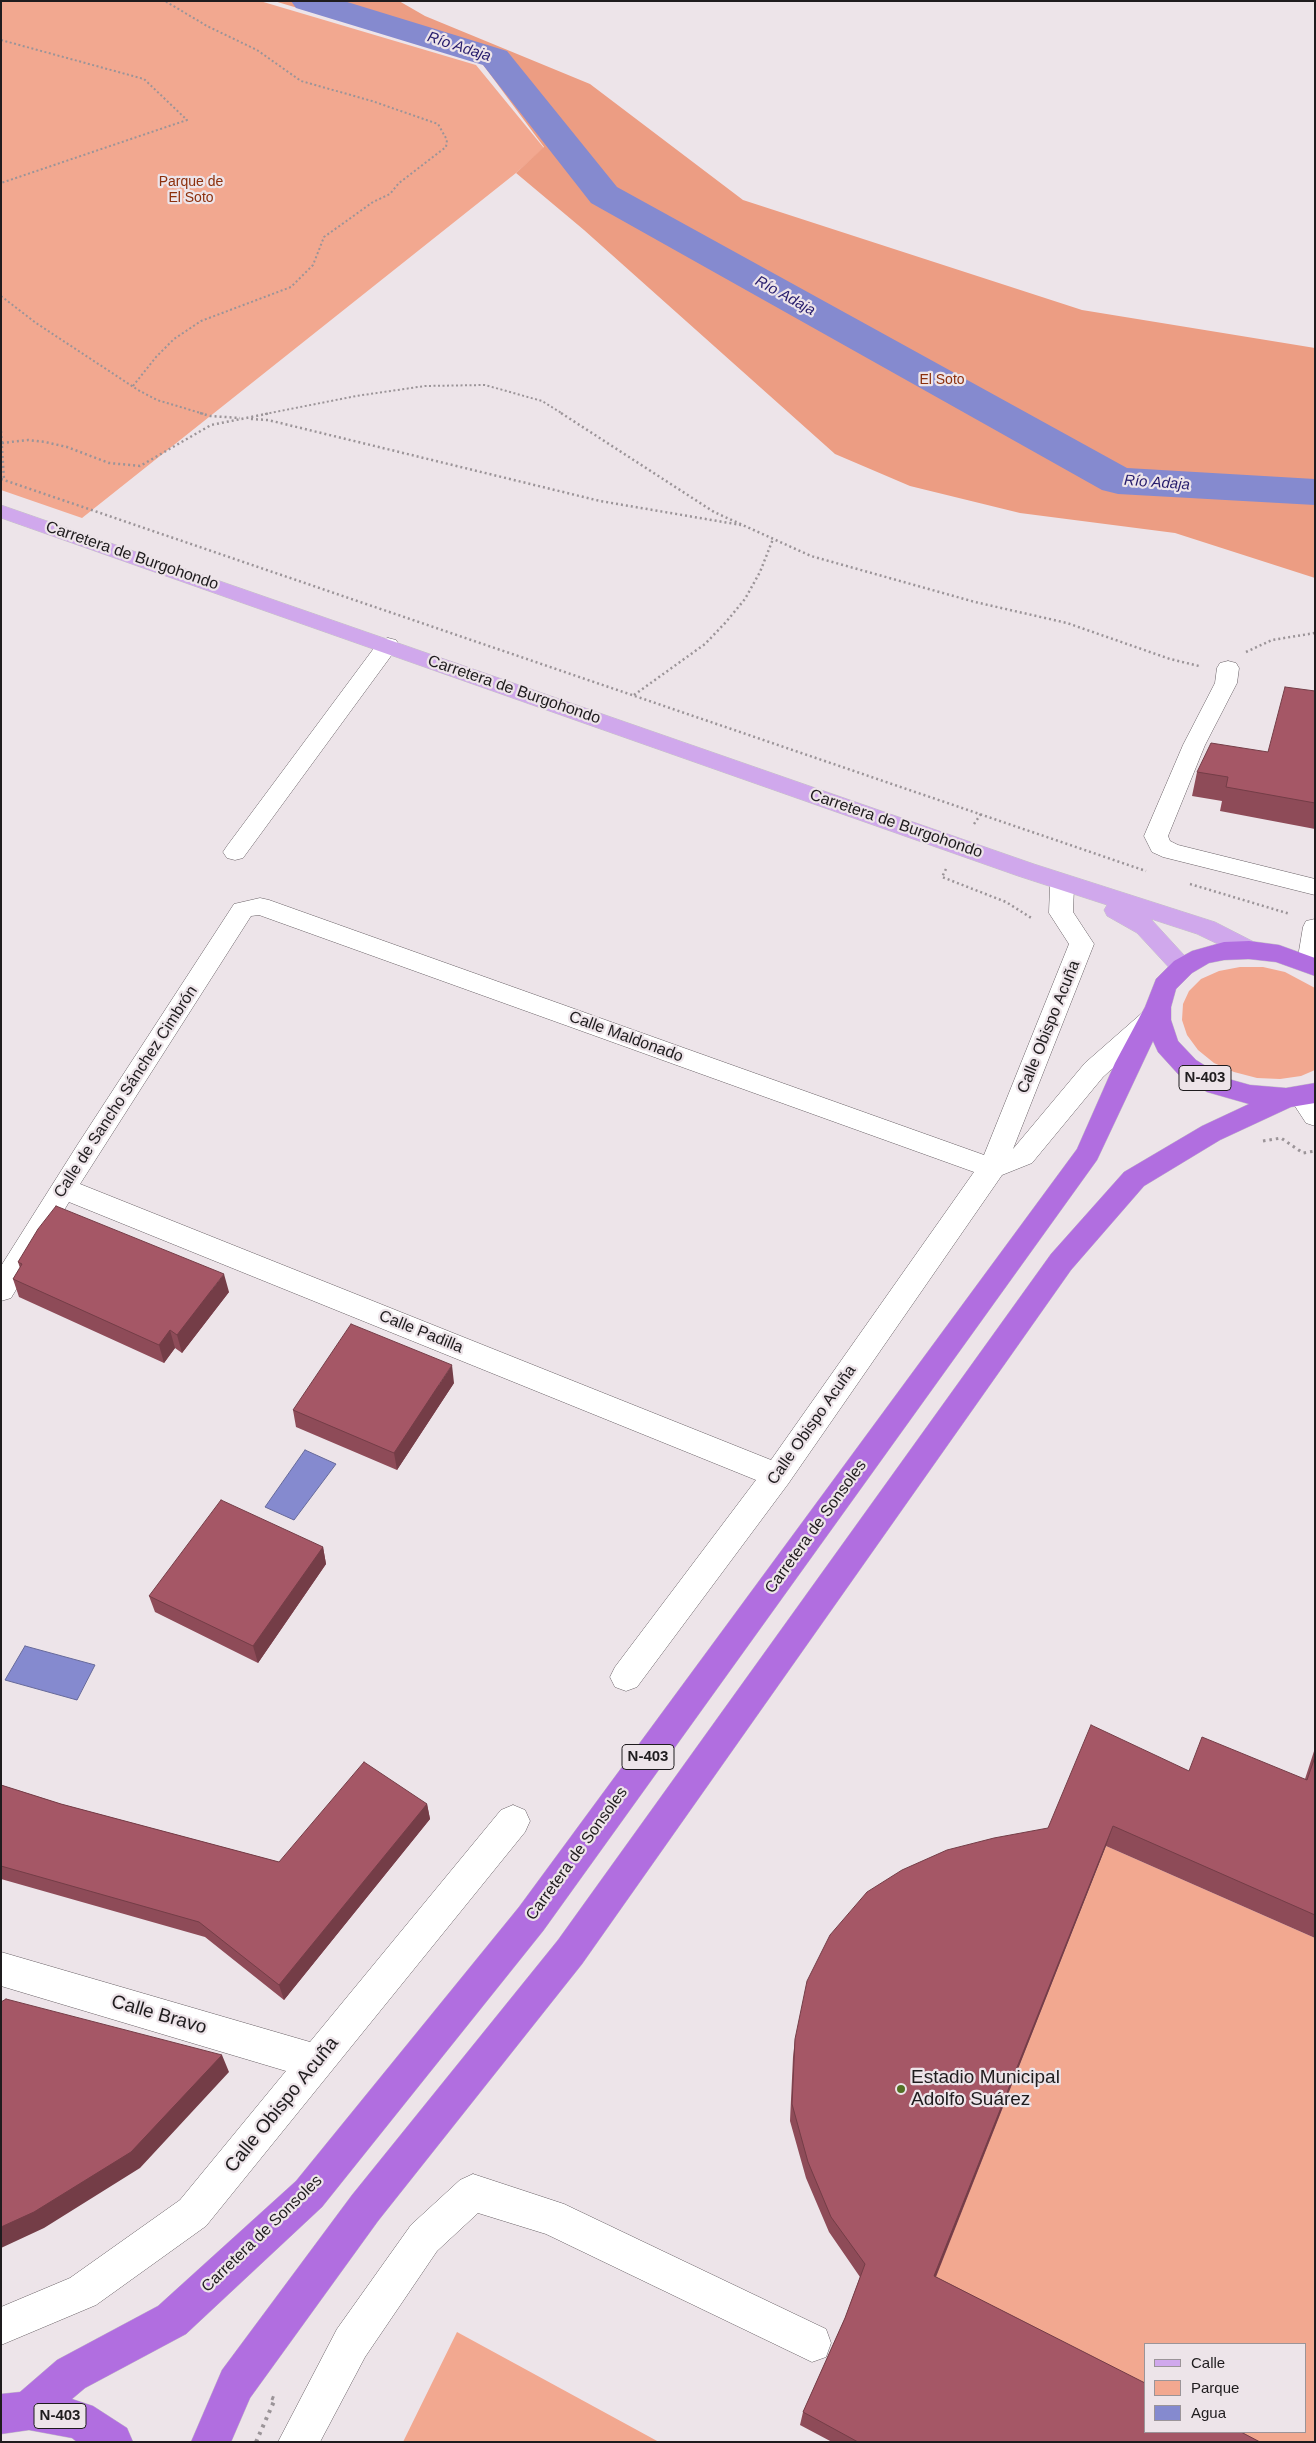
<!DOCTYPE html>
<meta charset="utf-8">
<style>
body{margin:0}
#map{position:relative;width:1316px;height:2443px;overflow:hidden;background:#ede4e9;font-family:Helvetica,sans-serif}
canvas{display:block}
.frame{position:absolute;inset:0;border:2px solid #1f1c1e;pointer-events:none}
.legend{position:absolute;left:1144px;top:2343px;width:162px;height:90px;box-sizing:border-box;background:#ede4e9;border:1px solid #9b9498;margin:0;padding:6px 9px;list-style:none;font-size:15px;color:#1f1c1e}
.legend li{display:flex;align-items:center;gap:10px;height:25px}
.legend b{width:25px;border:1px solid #9b9498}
</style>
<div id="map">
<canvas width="1316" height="2443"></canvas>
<div class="frame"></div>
<ul class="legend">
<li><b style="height:6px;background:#d0a8ec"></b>Calle</li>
<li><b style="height:14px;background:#f2a890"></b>Parque</li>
<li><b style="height:14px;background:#858acf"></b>Agua</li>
</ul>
</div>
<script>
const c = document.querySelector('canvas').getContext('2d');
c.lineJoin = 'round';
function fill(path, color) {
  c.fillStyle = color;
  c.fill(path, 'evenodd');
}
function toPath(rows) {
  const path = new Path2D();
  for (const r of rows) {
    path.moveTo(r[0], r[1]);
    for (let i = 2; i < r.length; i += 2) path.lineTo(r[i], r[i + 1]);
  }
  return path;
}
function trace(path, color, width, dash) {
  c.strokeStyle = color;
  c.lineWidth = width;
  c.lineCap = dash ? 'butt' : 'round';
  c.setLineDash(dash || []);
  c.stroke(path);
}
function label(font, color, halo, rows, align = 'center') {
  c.font = font + ' Helvetica,sans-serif';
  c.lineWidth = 4.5;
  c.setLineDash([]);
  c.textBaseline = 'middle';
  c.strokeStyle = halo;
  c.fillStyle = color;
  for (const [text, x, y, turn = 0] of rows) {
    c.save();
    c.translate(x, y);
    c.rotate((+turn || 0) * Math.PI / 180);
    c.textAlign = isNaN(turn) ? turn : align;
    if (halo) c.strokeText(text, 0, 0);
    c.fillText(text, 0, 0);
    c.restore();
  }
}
fill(toPath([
 [1,1,260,1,476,65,544,148,516,173,82,518,1,490],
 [1240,967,1263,967,1285,972,1315,988,1315,1070,1301,1076,1280,1079,1257,1078,1234,1072,1214,1063,1198,1050,1187,1035,1182,1020,1183,1004,1189,991,1201,979,1219,971],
 [1106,1846,1315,1938,1315,2442,1225,2442,1205,2432,1305,2432,1305,2344,1145,2344,1145,2401,930,2291],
 [457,2332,659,2442,403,2442]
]), '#f2a890');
fill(toPath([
 [274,1,399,1,425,16,590,84,743,200,1082,310,1315,348,1315,578,1175,533,1020,513,910,486,835,454,584,230,516,173,544,147,481,62]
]), '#ec9d83');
const water = toPath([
 [305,1450,336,1464,294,1520,265,1507,305,1450],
 [25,1646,95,1665,77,1700,5,1680,25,1646]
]);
fill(water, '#858acf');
trace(water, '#66699a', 1);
fill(toPath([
 [291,1,344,1,507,51,617,187,1127,468,1315,479,1315,505,1118,494,1102,490,591,203,483,65,296,8,291,1]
]), '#858acf');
const minor = toPath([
 [388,638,396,640,399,645,243,858,235,860,227,858,223,852,227,846,380,640,388,638],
 [1228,661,1236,663,1239,668,1237,683,1205,745,1168,836,1170,841,1178,845,1315,879,1315,895,1163,857,1152,852,1144,836,1183,745,1215,683,1217,668,1220,663,1228,661],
 [1062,879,1071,881,1074,887,1073,912,1094,944,1013,1149,1085,1063,1142,1013,1151,1010,1160,1013,1164,1019,1160,1025,1103,1077,1032,1163,1002,1175,788,1484,637,1687,626,1691,615,1687,610,1677,615,1667,756,1480,69,1202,11,1298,1,1301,1,1266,78,1144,234,904,260,898,269,900,984,1155,1069,944,1049,913,1050,887,1053,881,1062,879],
 [259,915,974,1172,771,1460,80,1184,251,916,259,915],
 [1315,919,1315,970,1309,972,1300,969,1297,963,1303,927,1306,921,1315,919],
 [1302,1087,1311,1090,1315,1095,1315,1126,1306,1123,1289,1097,1293,1090,1302,1087],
 [513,1805,525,1810,530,1821,525,1832,206,2226,96,2305,1,2345,1,2307,70,2278,180,2200,286,2071,1,1986,1,1952,310,2042,501,1810,513,1805],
 [473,2174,564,2204,826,2329,831,2343,826,2357,812,2362,546,2234,478,2213,437,2251,365,2357,320,2442,278,2442,337,2329,411,2225,460,2180,473,2174]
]);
const major = toPath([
 [1,505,1034,864,1215,922,1258,944,1261,950,1258,956,1249,959,1197,934,1151,919,1195,967,1192,973,1183,976,1174,973,1137,933,1107,916,1104,910,1107,905,1018,876,1,518,1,505]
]);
const highway = toPath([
 [1249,941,1279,945,1315,958,1315,976,1276,962,1249,959,1224,960,1209,963,1192,973,1176,989,1171,1007,1171,1020,1178,1041,1196,1060,1225,1078,1250,1085,1286,1088,1315,1083,1315,1103,1291,1107,1220,1140,1144,1186,1071,1270,582,1964,378,2221,250,2398,231,2442,191,2442,222,2370,352,2195,558,1940,1051,1254,1124,1172,1202,1126,1249,1104,1207,1092,1178,1074,1158,1052,1153,1041,1097,1160,543,1931,322,2207,186,2334,85,2388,72,2399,93,2406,127,2428,133,2442,77,2442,72,2438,29,2430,1,2434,1,2394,20,2392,57,2360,158,2306,296,2181,519,1907,1077,1149,1115,1063,1145,1007,1156,979,1174,961,1192,951,1224,942,1249,941]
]);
trace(minor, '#696166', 1);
trace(major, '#c5c4c4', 1);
trace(highway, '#c5c4c4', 1);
trace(toPath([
 [1,40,144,79,187,120,1,183],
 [1,296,36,323,138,390,157,400,204,414],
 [133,386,156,357,174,339,201,321,291,287,313,265,324,237,373,202,390,194,399,183,446,147,447,140,438,124,372,101,301,81,257,50,207,26,165,1],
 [265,414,356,396,425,386,485,385,542,401,563,414]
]), '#9b9498', 2, [2, 2.5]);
trace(toPath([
 [200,413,210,416,240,418],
 [561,413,714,512,811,556,975,602,1067,623,1170,659,1199,666],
 [251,419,268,420,600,501,741,525],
 [1,431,4,480],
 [2,443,28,440,45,442,67,447,109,463,140,466,211,425,271,413],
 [1,479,1146,871],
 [1246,652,1272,640,1315,633],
 [634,695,705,644,726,622,745,599,760,572,773,539],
 [974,824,981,814],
 [946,869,942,877,1006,902,1033,919],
 [1190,884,1290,914]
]), '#9b9498', 2.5, [2, 3]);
trace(toPath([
 [1263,1141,1281,1138,1303,1153,1315,1151]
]), '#9b9498', 3, [2.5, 4]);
trace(toPath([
 [256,2442,275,2399,270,2397]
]), '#9b9498', 4, [3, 5]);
fill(minor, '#fff');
fill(major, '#d0a8ec');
fill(highway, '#b16ee0');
fill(toPath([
 [1315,691,1315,829,1220,811,1222,801,1192,796,1197,772,1268,752],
 [18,1262,229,1292,182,1353,175,1348,164,1363,19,1297,13,1279,20,1268],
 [454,1383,397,1470,296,1427,293,1410],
 [323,1547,326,1564,258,1663,155,1612,149,1596],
 [1315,1748,1315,1938,1106,1846,936,2277,1260,2442,832,2442,800,2425,803,2412,845,2318,860,2277,829,2232,806,2178,790,2121,793,2057,795,2039,1048,1828,1189,1771,1305,1779],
 [1,1785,61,1804,279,1862,427,1804,430,1819,284,2000,205,1937,1,1879]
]), '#8e4b58');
fill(toPath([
 [224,1274,229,1292,182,1353,177,1335],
 [170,1330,175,1348,164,1363,159,1345],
 [452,1365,454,1383,397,1470,394,1453],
 [323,1547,326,1564,258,1663,253,1646],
 [427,1804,430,1819,284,2000,279,1985],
 [1113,1826,1106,1846,930,2291,934,2276],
 [222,2055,229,2072,140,2168,44,2228,1,2248,1,2227]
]), '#743d47');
const building = toPath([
 [1285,687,1315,691,1315,803,1226,787,1228,777,1197,772,1211,743,1268,752,1285,687],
 [56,1206,224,1274,177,1335,170,1330,159,1345,13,1279,22,1264,18,1262,38,1229,56,1206],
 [351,1324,452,1365,394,1453,293,1410,351,1324],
 [221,1500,323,1547,253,1646,149,1596,221,1500],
 [1091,1725,1189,1771,1202,1737,1307,1780,1315,1757,1315,1915,1113,1826,934,2276,1145,2383,1145,2432,1241,2432,1260,2442,858,2442,803,2412,845,2318,865,2264,831,2217,808,2162,792,2104,795,2039,807,1981,830,1935,867,1892,902,1870,947,1850,994,1838,1048,1828,1091,1725],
 [364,1762,427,1804,279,1985,199,1922,1,1866,1,1785,61,1804,279,1862,364,1762],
 [6,1999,222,2055,131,2152,34,2212,1,2227,1,2002,6,1999]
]);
fill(building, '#a55766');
trace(building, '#743d47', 1);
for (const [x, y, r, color] of [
 [901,2089,5,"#547025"]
]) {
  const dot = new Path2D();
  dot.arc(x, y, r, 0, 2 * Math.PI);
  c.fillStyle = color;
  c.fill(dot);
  trace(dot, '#ede4e9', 2);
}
label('14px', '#8c300d', '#ede4e9', [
 ["Parque de",191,182],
 ["El Soto",191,198],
 ["El Soto",942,380]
]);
label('italic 15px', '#241a6b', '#ede4e9', [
 ["Río Adaja",459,47,18],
 ["Río Adaja",785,296,29],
 ["Río Adaja",1157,483,4]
]);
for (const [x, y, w] of [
 [1205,1078,52],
 [648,1757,52],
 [60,2416,52]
]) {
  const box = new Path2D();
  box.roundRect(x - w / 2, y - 12.5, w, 25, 4);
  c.fillStyle = '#ede4e9';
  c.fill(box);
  trace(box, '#1f1c1e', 1);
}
label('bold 15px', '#1f1c1e', null, [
 ["N-403",1205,1078],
 ["N-403",648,1757],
 ["N-403",60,2416]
]);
label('16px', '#1f1c1e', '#ede4e9', [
 ["Carretera de Burgohondo",132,556,19],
 ["Carretera de Burgohondo",514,690,19],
 ["Carretera de Burgohondo",896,824,19],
 ["Calle Obispo Acuña",1049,1027,-68],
 ["Calle Maldonado",626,1037,20],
 ["Calle de Sancho Sánchez Cimbrón",126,1092,-57],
 ["Calle Padilla",421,1332,22],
 ["Calle Obispo Acuña",812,1425,-55],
 ["Carretera de Sonsoles",816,1527,-54],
 ["Carretera de Sonsoles",577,1854,-54],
 ["Carretera de Sonsoles",262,2234,-44]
]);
label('19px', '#1f1c1e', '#ede4e9', [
 ["Calle Bravo",159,2015,16],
 ["Calle Obispo Acuña",282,2105,-51]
]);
label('19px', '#1f1c1e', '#ede4e9', [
 ["Estadio Municipal",911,2078],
 ["Adolfo Suárez",911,2100]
], 'left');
</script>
